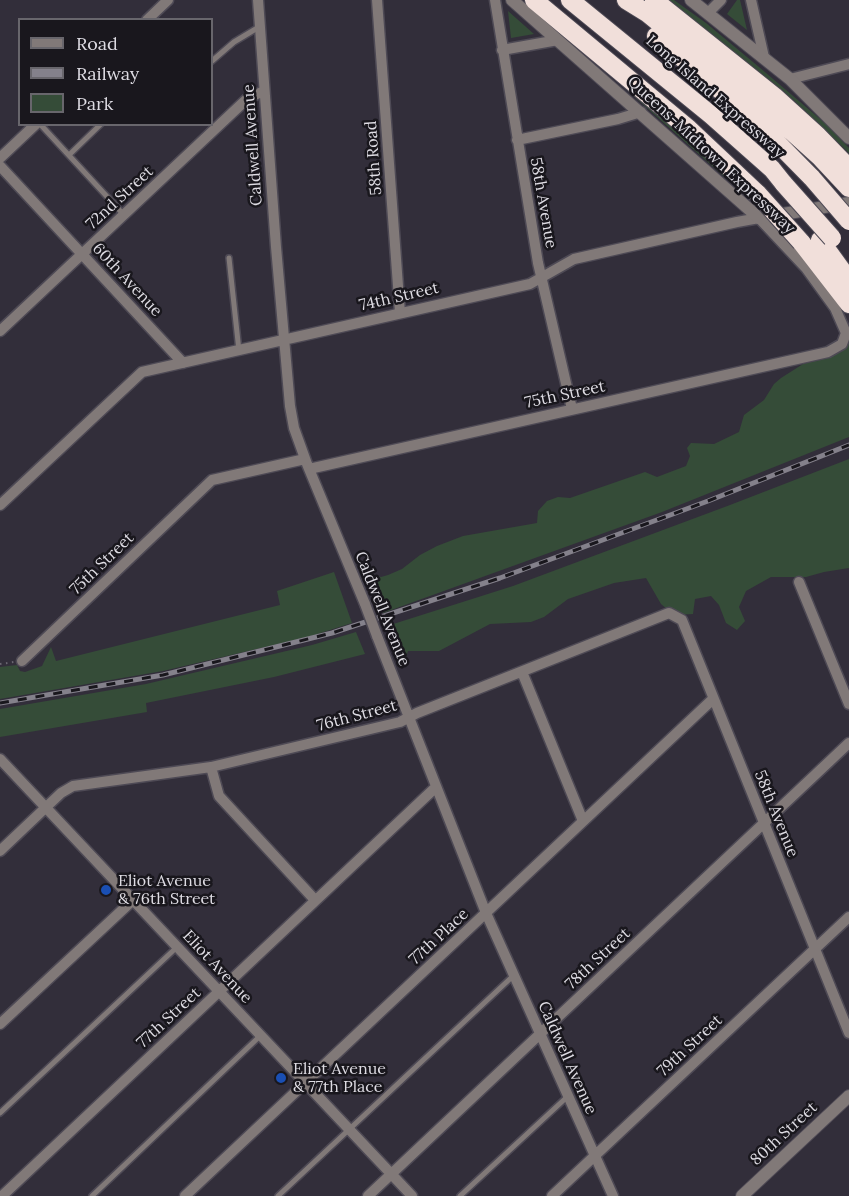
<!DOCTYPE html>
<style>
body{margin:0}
#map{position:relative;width:849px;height:1196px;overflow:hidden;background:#322e3a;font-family:Lora,serif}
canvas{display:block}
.legend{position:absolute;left:18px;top:18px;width:195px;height:108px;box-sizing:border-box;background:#19171d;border:2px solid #68666c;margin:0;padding:8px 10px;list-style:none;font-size:18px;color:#dedce3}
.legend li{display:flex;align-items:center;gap:12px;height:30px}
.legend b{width:30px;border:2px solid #68666c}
</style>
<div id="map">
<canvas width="849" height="1196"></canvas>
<ul class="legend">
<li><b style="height:8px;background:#817978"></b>Road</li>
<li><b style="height:8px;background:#84818b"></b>Railway</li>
<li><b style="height:16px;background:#354c38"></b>Park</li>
</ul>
</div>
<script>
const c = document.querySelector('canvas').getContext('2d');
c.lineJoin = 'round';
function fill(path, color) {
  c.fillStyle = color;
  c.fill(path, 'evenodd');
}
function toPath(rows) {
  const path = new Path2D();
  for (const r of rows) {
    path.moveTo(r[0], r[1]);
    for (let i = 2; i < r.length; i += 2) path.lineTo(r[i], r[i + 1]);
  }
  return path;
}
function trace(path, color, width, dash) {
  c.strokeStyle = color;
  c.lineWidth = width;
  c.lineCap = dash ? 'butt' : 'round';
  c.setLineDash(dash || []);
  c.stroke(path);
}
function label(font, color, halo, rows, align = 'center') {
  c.font = font + ' Lora,serif';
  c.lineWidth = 5;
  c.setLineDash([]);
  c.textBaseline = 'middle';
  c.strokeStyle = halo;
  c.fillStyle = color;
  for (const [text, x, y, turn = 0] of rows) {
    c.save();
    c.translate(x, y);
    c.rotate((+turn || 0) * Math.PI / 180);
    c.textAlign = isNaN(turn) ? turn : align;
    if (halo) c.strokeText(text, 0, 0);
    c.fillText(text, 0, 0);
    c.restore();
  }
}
fill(toPath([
 [669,0,674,0,706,23,759,67,826,124,849,148,849,153,791,98],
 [737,0,740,0,747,30,727,14],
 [508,11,534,34,511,38],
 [598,61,752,195,747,197,620,84],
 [849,340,849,437,662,512,383,613,371,584,368,574,369,573,381,577,388,575,402,569,420,555,437,546,463,536,537,523,538,511,547,501,558,497,570,498,645,472,657,477,686,466,690,456,687,448,691,443,714,444,739,432,744,415,764,400,774,384,781,378,803,364,832,356,839,351],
 [849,459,849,568,824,572,806,577,771,577,746,591,739,607,745,621,737,630,726,623,719,605,711,596,695,599,693,614,674,615,661,604,646,578,614,583,568,599,544,617,531,622,490,624,439,651,408,651,404,664,387,626,513,586,730,505],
 [334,572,352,623,308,637,163,671,0,699,0,667,17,665,20,671,25,672,42,666,51,647,56,661,280,605,277,591],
 [356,632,365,654,274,677,146,703,147,712,0,737,0,709,146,684,312,645]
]), '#354c38');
const service = toPath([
 [212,61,234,42,259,27],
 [40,124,124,215],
 [69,155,101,124],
 [229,258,239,351],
 [0,1113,177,947],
 [92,1196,260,1036],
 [278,1196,513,976],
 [460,1196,567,1097]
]);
const minor = toPath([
 [258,0,276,247,290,406,294,428,307,464,365,604],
 [377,0,400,313],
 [495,0,538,263,572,409],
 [751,0,764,57],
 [708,13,721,0],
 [147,20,168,0],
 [502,50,558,40],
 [790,79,849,64],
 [517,140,618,119,641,112],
 [0,158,36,124],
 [0,166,183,363],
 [0,331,248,98,264,91],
 [0,505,142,372,530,284,574,259,737,222,759,218,806,268,835,308,846,333,842,344,828,352,309,469],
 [799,582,849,704],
 [377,636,486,913,613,1196],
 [22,661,212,480,305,459],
 [522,672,583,821],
 [0,759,412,1196],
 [211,767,219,796,315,900],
 [0,851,61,793,73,786,211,767,400,722,417,713,669,613,682,620,849,1033],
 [0,1024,133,900],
 [2,1196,436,787],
 [185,1196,713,699],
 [368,1196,849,743],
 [552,1196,849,917]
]);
const tertiary = toPath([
 [512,0,759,218,849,203],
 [691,0,790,79,849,138],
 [742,1196,849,1096]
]);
const motorway = toPath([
 [534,0,689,129,758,194],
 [570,0,711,115,772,169,784,184],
 [626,0,647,13,780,121,820,157,849,188],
 [654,0,774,96,818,136,849,168],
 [656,36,753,118,812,178],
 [820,240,849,280],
 [801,242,849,304]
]);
trace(service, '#4e4a55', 8);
trace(minor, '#4e4a55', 13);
trace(tertiary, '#4e4a55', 14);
trace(motorway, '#4e4a55', 20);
trace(toPath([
 [0,664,14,662]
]), '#6a6671', 2, [1.5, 4.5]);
trace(service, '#817978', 5);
trace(minor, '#817978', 10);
trace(tertiary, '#817978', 12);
trace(motorway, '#f1dfda', 18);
const rail = toPath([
 [0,703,163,675,332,633,500,578,708,501,849,445]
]);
trace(rail, '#84818b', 5);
trace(rail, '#19171d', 3, [9]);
const minorBridge = toPath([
 [365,604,377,636]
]);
const motorwayBridge = toPath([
 [812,178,849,221],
 [784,184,832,238],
 [758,194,801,242]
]);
trace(minorBridge, '#4e4a55', 13, []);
trace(motorwayBridge, '#4e4a55', 20, []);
trace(minorBridge, '#817978', 10);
trace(motorwayBridge, '#f1dfda', 18);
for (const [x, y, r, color] of [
 [106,890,6,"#1a4fb4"],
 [281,1078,6,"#1a4fb4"]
]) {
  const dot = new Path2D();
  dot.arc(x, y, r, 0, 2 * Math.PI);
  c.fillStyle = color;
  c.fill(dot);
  trace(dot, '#19171d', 2);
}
label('16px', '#dedce3', '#19171d', [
 ["Long Island Expressway",715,97,41],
 ["Caldwell Avenue",253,145,-94],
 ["Queens-Midtown Expressway",711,155,43],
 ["58th Road",374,158,-94],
 ["72nd Street",120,198,-43],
 ["58th Avenue",543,203,80],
 ["60th Avenue",127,280,47],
 ["74th Street",399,297,-13],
 ["75th Street",565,395,-12],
 ["75th Street",102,564,-44],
 ["Caldwell Avenue",382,609,68],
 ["76th Street",357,716,-15],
 ["58th Avenue",776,814,68],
 ["77th Place",439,937,-43],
 ["78th Street",598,959,-43],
 ["Eliot Avenue",217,967,47],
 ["77th Street",169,1018,-43],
 ["79th Street",690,1046,-43],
 ["Caldwell Avenue",567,1058,66],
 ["80th Street",784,1134,-43]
]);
label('16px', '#dedce3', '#19171d', [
 ["Eliot Avenue",118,881],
 ["& 76th Street",118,899],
 ["Eliot Avenue",293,1069],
 ["& 77th Place",293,1087]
], 'left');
</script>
